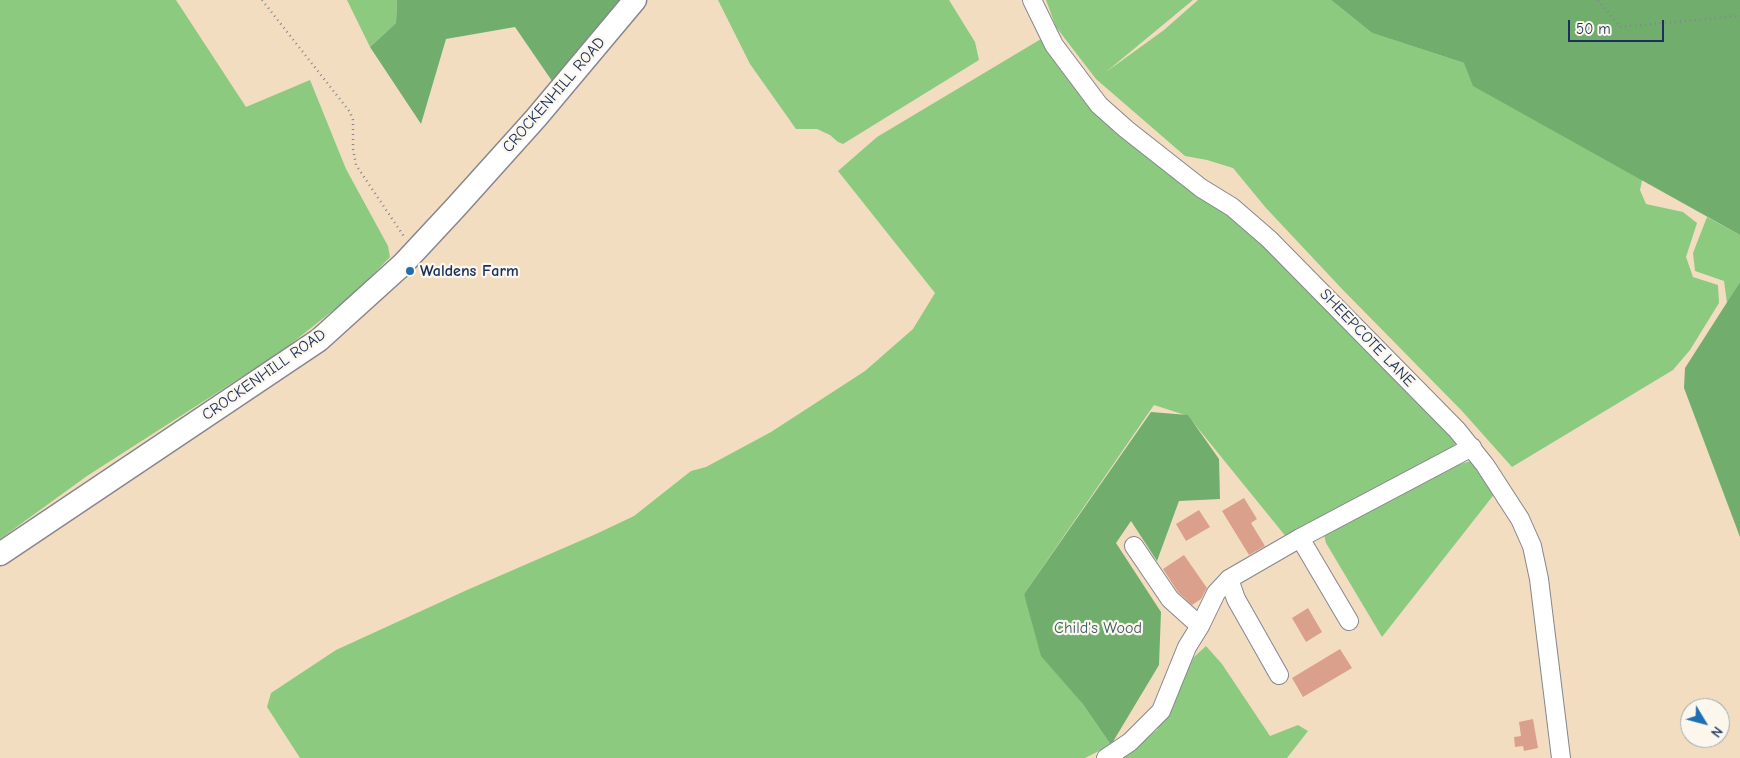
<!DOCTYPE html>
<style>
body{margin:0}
#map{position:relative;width:1740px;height:758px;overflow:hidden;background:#f3ddc0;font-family:"Comic Neue",sans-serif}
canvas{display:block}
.north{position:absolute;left:1680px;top:698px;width:50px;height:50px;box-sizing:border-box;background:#fbf7ec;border:1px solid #a1a7b3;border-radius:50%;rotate:127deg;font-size:14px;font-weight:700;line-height:20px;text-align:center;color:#1b2f5e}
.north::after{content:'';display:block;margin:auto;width:18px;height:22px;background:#1f6fb2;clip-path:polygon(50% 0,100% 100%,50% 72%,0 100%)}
.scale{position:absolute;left:1568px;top:20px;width:96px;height:22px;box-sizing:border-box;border:2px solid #1b2f5e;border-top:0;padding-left:6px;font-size:15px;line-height:18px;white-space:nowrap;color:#1b2f5e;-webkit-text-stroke:4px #fbf7ec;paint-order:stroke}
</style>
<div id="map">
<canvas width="1740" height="758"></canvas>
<div class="north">N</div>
<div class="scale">50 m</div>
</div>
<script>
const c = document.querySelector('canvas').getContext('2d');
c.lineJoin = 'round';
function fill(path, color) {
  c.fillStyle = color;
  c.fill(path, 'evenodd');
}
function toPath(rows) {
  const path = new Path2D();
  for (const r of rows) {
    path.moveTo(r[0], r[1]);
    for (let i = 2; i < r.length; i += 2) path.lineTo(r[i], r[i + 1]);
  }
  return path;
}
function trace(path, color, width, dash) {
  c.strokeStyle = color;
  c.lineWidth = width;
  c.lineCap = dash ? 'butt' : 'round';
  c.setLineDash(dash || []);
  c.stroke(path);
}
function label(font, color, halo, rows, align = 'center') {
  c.font = font + ' "Comic Neue",sans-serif';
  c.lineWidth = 4.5;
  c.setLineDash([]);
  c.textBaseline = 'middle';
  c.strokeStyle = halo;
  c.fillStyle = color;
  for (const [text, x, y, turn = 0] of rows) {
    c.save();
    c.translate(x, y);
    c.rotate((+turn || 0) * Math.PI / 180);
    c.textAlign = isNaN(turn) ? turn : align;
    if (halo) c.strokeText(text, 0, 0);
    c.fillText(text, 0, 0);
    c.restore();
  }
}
fill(toPath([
 [0,0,176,0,246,107,310,80,346,169,388,246,390,257,355,293,282,351,87,476,0,539],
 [347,0,397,0,396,23,370,47],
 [718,0,949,0,975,42,979,60,843,144,838,142,830,135,817,129,796,129,750,64],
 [1046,0,1193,0,1106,72,1164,30,1198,0,1331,0,1372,33,1464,63,1644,171,1640,190,1646,204,1683,212,1697,223,1686,257,1693,277,1718,285,1719,303,1690,350,1673,370,1512,467,1462,411,1343,290,1266,208,1233,168,1207,160,1185,156,1096,79,1056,27],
 [1041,39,1102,117,1250,228,1458,440,1446,456,1287,538,1188,416,1154,405,1024,594,1082,703,1111,745,1085,758,300,758,267,707,271,693,336,650,467,590,596,534,634,516,691,471,706,467,771,432,865,371,913,329,935,293,838,171,877,137],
 [1707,217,1740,235,1740,282,1727,303,1724,281,1695,271,1693,253],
 [1475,460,1496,492,1382,637,1326,543,1323,531,1445,468],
 [1206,646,1222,664,1270,736,1298,725,1308,731,1287,758,1120,758,1157,730,1194,657]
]), '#8cca80');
fill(toPath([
 [397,0,624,0,552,81,515,27,446,39,421,124,370,47,396,23],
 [1331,0,1740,0,1740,235,1473,86,1464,63,1372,33],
 [1740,282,1740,537,1684,388,1685,368],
 [1151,412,1188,415,1219,459,1220,499,1179,501,1157,561,1131,521,1116,543,1161,612,1159,665,1111,745,1082,703,1041,656,1024,594]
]), '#71ae6e');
fill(toPath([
 [1244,498,1257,519,1251,523,1265,546,1249,555,1222,511],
 [1199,510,1210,527,1186,541,1176,524],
 [1184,555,1207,588,1201,599,1192,605,1178,592,1163,569],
 [1308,608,1322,632,1306,642,1292,618],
 [1340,649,1352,668,1303,697,1292,678],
 [1533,719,1538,748,1524,751,1523,746,1515,747,1514,737,1521,736,1519,722]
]), '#dba08b');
const minor = toPath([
 [1032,0,1054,45,1099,105,1126,129,1201,188,1232,207,1269,239,1457,430,1485,465,1520,519,1532,546,1539,579,1561,758],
 [1300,538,1349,621],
 [1134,546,1170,599,1200,626],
 [1229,579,1236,599,1279,675],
 [1106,758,1130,742,1161,711,1187,647,1200,626,1216,593,1229,579,1300,538,1472,447]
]);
const major = toPath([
 [0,554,319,340,403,264,456,207,536,118,635,0]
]);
trace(minor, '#87868f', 20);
trace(major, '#87868f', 25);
trace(toPath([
 [262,0,350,112,353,120,353,149,356,165,405,238],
 [1598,0,1620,27,1740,16]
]), '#87868f', 2.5, [1, 4]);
trace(minor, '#fff', 18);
trace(major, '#fff', 22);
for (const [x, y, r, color] of [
 [410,271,5,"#1f6fb2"]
]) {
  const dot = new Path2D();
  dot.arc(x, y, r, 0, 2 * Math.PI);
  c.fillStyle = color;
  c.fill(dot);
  trace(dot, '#fbf7ec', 2);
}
label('16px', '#1b2f5e', '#fbf7ec', [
 ["CROCKENHILL ROAD",554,95,-49],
 ["SHEEPCOTE LANE",1367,338,46],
 ["CROCKENHILL ROAD",264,375,-35]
]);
label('bold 16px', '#1b2f5e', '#fbf7ec', [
 ["Waldens Farm",420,271]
], 'left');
label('16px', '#3d5e68', '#fbf7ec', [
 ["Child's Wood",1098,628]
]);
</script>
